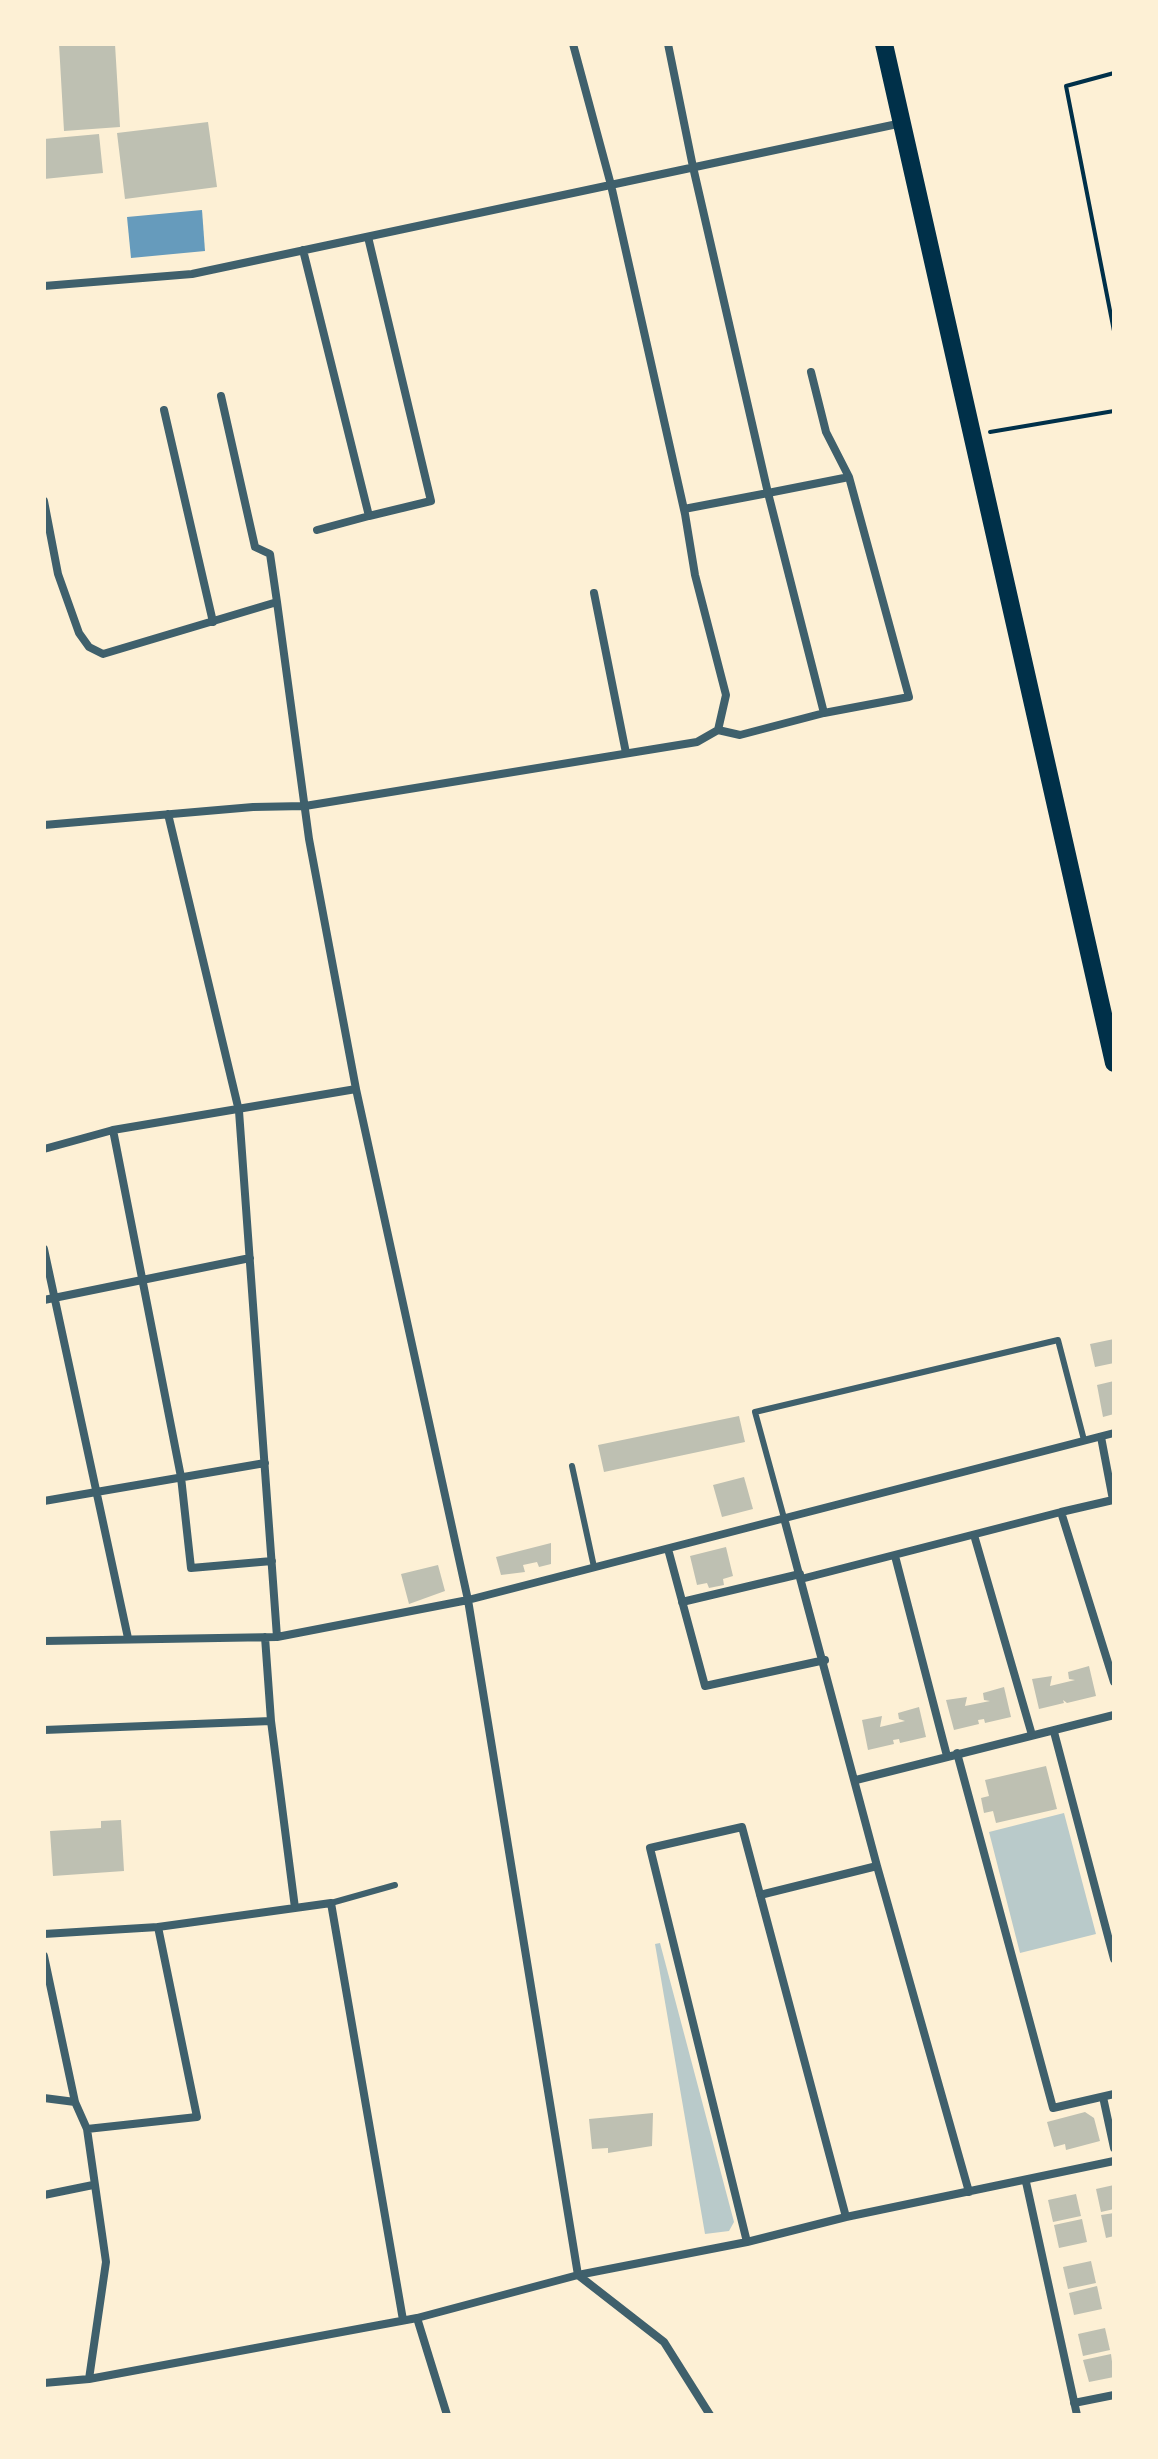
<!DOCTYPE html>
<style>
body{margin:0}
#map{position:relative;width:1158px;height:2459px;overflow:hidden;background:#fdf0d5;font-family:Karla,sans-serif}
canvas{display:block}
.frame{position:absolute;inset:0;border:46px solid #fdf0d5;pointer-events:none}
</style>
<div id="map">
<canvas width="1158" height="2459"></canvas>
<div class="frame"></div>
</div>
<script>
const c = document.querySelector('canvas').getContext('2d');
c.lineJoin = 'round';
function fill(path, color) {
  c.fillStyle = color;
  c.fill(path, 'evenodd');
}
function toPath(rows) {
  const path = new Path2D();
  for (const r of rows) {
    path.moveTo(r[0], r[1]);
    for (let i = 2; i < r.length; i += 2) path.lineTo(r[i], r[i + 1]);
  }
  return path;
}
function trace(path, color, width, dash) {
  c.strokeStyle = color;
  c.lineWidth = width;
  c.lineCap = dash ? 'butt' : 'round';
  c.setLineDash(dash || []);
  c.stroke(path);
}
fill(toPath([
 [1064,1813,1096,1934,1020,1953,989,1832],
 [660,1943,734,2222,729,2231,705,2234,655,1944]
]), '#b9caca');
fill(toPath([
 [202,210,205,251,131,258,127,217]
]), '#669bbc');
fill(toPath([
 [59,44,115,44,120,127,64,131],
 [208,122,217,187,125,199,117,133],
 [99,134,103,173,44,179,44,139],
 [1114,1339,1114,1363,1095,1367,1090,1344],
 [1114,1381,1114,1414,1103,1417,1097,1385],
 [739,1416,745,1442,604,1472,598,1445],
 [744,1477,753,1509,722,1517,713,1485],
 [551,1543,551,1564,539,1567,537,1562,523,1565,525,1572,501,1575,496,1557],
 [726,1547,733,1576,723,1579,724,1585,709,1588,707,1583,697,1585,690,1556],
 [438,1565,445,1591,409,1604,401,1574],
 [1089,1666,1096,1696,1067,1703,1063,1700,1064,1703,1039,1709,1032,1679,1052,1676,1050,1686,1075,1680,1069,1679,1068,1672],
 [1004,1687,1011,1717,985,1723,984,1719,978,1720,979,1724,954,1730,946,1700,967,1697,965,1706,990,1701,984,1700,983,1693],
 [919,1707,926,1737,900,1743,899,1739,893,1740,894,1744,868,1750,862,1720,882,1716,880,1727,905,1721,899,1719,898,1713],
 [1046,1766,1057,1809,996,1823,993,1811,984,1813,981,1798,989,1796,985,1780],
 [121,1820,124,1871,53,1876,50,1831,101,1828,101,1821],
 [1085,2112,1094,2118,1100,2141,1066,2150,1065,2144,1054,2147,1047,2122],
 [653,2113,652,2146,608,2153,608,2148,592,2149,589,2119],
 [1114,2185,1114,2209,1101,2212,1096,2189],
 [1076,2194,1081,2216,1053,2222,1048,2200],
 [1114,2213,1114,2236,1106,2238,1101,2215],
 [1082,2219,1087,2242,1059,2248,1054,2225],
 [1091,2261,1096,2283,1068,2289,1063,2267],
 [1097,2286,1102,2309,1074,2315,1069,2293],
 [1105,2328,1110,2350,1083,2356,1078,2334],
 [1111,2354,1114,2377,1089,2382,1083,2360]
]), '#bec0b2');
trace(toPath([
 [1114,73,1066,86,1114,331],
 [990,432,1114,411]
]), '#003049', 4);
trace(toPath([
 [572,1466,594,1567],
 [784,1518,755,1412,1058,1340,1084,1440],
 [331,1903,395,1885]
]), '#3f606c', 6);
trace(toPath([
 [668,44,693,167,768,493,824,713,909,697,849,477,768,493,684,509],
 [303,250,369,516,431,501,368,237],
 [44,286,192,274,902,123],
 [811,372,826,432,849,477],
 [221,396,255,547,270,554,277,602],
 [164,410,213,622],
 [44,501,58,574,79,633,89,647,103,654,277,602,309,839,356,1089,468,1600,578,2275,747,2242,846,2217,1114,2161],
 [317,530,369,516],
 [594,593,626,753],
 [718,730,740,735,824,713],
 [168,814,239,1111,277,1637],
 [44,825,253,807,305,806,697,742,718,730,726,695,695,575,685,514,611,185,573,44],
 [113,1130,181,1477,191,1568,272,1561],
 [44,1149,113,1130,356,1089],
 [44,1249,128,1638],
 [44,1300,250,1258],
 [1101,1437,1113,1500,1061,1512,1114,1682],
 [44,1501,265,1463],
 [784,1518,877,1866,969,2192],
 [974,1535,1032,1735],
 [668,1549,705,1686,825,1660],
 [895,1556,947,1756],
 [801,1579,1061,1512],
 [682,1602,800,1574],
 [265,1637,271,1721,295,1908],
 [44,1641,277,1637,468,1600,1114,1433],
 [44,1730,271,1721],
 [1054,1732,1114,1959],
 [957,1753,1053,2108,1114,2094],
 [856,1780,1114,1715],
 [760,1895,877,1866],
 [44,1934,158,1927,331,1903,403,2320],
 [44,1956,75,2102,87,2129,106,2262,89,2379],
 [1103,2097,1114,2148],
 [44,2098,75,2102],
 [87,2129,197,2117,158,1927],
 [1026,2182,1077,2415],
 [44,2195,93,2185],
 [747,2242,650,1848,742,1827,846,2217],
 [417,2318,447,2415],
 [44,2383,89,2379,417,2318,578,2275,664,2342,710,2415],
 [1074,2403,1114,2395]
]), '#3f606c', 8);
trace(toPath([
 [884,44,1114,1063]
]), '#003049', 18);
</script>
